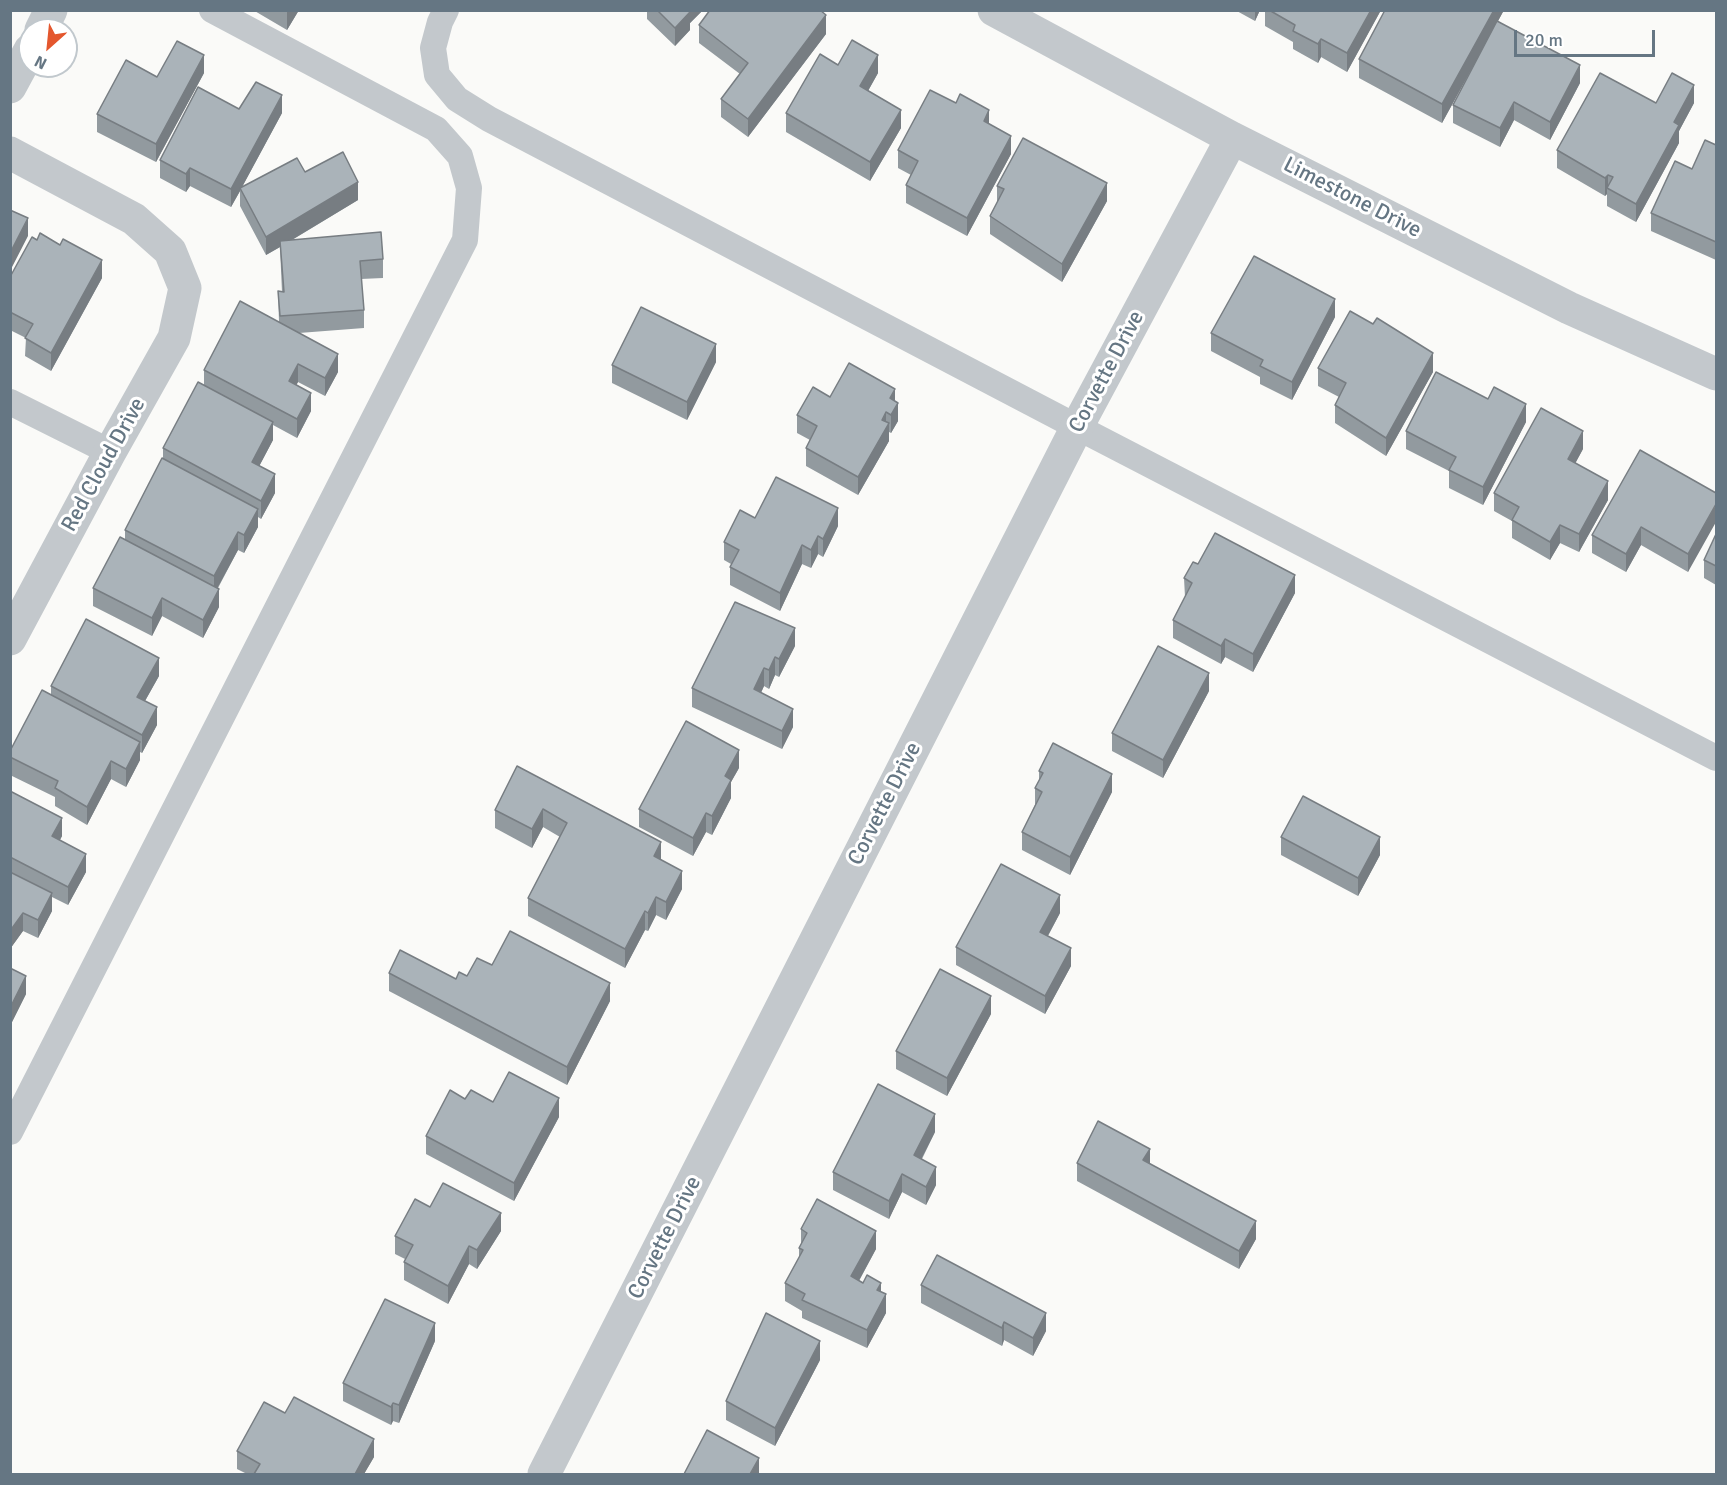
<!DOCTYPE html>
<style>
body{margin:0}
#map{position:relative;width:1727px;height:1485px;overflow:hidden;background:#fafaf8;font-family:Signika,sans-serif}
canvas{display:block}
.frame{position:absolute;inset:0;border:12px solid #657683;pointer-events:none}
.north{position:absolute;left:18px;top:18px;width:60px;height:60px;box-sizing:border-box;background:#fff;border:2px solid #c1c8cd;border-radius:50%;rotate:207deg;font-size:16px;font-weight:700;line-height:24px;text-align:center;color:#657683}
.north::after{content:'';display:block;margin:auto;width:21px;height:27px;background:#e4572e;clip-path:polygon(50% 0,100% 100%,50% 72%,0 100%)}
.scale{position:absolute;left:1514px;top:30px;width:141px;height:27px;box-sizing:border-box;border:3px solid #657683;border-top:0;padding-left:8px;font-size:18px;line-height:21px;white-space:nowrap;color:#657683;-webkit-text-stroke:4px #fff;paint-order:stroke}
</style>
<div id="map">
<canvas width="1727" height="1485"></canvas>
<div class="frame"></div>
<div class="north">N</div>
<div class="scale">20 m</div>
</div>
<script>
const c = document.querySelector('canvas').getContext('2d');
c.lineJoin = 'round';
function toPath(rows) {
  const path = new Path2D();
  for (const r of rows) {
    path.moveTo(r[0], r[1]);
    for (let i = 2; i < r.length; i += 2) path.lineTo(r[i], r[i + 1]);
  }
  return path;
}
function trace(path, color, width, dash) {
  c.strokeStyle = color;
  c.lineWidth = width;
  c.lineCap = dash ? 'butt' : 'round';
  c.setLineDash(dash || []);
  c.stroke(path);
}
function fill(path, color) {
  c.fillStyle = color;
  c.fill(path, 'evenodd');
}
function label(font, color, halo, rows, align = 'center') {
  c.font = font + ' Signika,sans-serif';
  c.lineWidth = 6;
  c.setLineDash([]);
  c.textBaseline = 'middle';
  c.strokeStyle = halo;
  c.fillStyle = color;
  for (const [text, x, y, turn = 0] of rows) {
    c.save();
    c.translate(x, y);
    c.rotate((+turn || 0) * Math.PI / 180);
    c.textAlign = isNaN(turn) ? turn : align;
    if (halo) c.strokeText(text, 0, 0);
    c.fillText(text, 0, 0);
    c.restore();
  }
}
trace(toPath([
 [446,10,440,22,433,48,437,75,457,99,489,119,1077,427,1716,758],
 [10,402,110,452],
 [10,1132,465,240,469,188,460,156,436,129,212,10]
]), '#c3c8cc', 26);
trace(toPath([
 [994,10,1232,138,1569,308,1716,374],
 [41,30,51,10],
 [10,87,30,50],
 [10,153,134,219,170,251,185,288,174,338,110,452,10,639],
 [544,1474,1077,427,1232,138]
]), '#c3c8cc', 33);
fill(toPath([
 [253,10,299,10,287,30],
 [647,10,703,10,690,23,690,30,675,46,647,19],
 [1235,10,1260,10,1255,21],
 [1265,10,1381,10,1347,72,1321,57,1318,63,1293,49,1293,42,1265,26],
 [1504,10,1498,21,1580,83,1550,140,1514,120,1500,147,1453,123,1453,105,1473,66,1442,123,1359,78,1359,59],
 [699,25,826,34,748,137,721,117,721,99,740,74,699,43],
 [838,65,878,73,868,91,901,128,870,181,786,132,786,113],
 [204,73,156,162,97,132,97,114,157,77],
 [1656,103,1694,103,1679,131,1679,143,1636,222,1607,206,1607,194,1605,196,1557,168,1557,150],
 [239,109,282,113,242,187,305,172,358,200,292,240,383,259,383,278,361,279,364,310,364,328,299,333,338,372,325,396,298,382,296,385,311,411,297,438,273,425,273,440,259,466,275,493,261,519,258,517,258,527,244,553,238,550,218,588,219,607,203,638,162,616,152,636,93,606,93,588,125,540,125,530,163,458,163,448,204,385,204,370,279,322,278,291,282,292,280,247,266,255,240,206,240,191,231,207,190,186,186,192,160,178,160,160],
 [989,124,1011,154,967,236,906,203,906,185,911,175,898,168,898,150],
 [1716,145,1716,260,1651,231,1651,213,1692,169],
 [997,186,1107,201,1062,282,990,234,990,216,997,203],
 [10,277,102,278,51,371,25,356,26,338,10,330],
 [1335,317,1292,400,1260,384,1260,377,1211,351,1211,333],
 [716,362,687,420,612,383,612,365],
 [1318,368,1433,372,1386,456,1335,423,1335,405,1339,397,1318,386],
 [895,401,898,421,891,433,889,432,889,441,858,495,806,466,806,448,810,440,797,433,797,415],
 [1526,422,1483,505,1449,488,1449,471,1406,449,1406,431],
 [1583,449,1575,463,1608,500,1579,552,1560,543,1550,560,1512,538,1512,521,1494,511,1494,493],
 [1716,493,1688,572,1641,545,1626,572,1592,553,1592,535],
 [755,518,838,526,823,557,818,554,811,568,802,564,780,611,730,585,730,567,731,564,724,560,724,542],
 [1716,534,1716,585,1704,578,1704,560],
 [1198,564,1295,593,1253,672,1225,657,1221,664,1173,638,1173,620,1185,597,1184,578],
 [795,646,779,677,775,675,769,689,764,686,761,693,793,727,782,749,692,707,692,688],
 [159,676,145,701,157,725,142,753,140,752,140,760,126,787,111,779,87,825,55,806,55,797,10,775,10,751,51,695,51,686],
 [1209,691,1163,778,1112,751,1112,733],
 [517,766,661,859,682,889,666,920,656,915,648,931,645,930,625,968,528,916,528,898,560,837,543,827,532,848,495,828,495,810],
 [739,768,731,782,731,798,712,835,706,832,693,856,639,827,639,809],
 [1039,771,1112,792,1070,875,1022,850,1022,832,1035,805,1035,788,1039,781],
 [10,791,62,836,60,840,86,872,68,905,52,897,52,911,38,938,23,931,10,949],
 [1281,837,1380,855,1358,896,1281,855],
 [1060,913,1048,936,1071,966,1045,1014,956,965,956,947],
 [492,965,610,1001,567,1085,389,991,389,973,456,979,467,976],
 [10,968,26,994,12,1022,10,1021],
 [991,1014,947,1096,896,1069,896,1051],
 [465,1099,493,1102,559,1117,514,1201,426,1154,426,1136],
 [935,1132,922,1159,936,1185,926,1205,902,1192,889,1219,833,1190,833,1172],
 [1077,1163,1150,1164,1256,1239,1239,1269,1077,1181],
 [430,1207,501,1231,477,1269,469,1264,448,1304,404,1280,404,1262,405,1259,395,1254,395,1236],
 [801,1229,876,1249,859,1281,881,1292,886,1313,867,1348,802,1318,802,1311,785,1301,785,1283,799,1258,799,1248,801,1244],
 [921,1285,1046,1331,1033,1356,1004,1340,1002,1346,921,1303],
 [435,1341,399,1423,393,1421,391,1425,343,1401,343,1383],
 [820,1360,775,1446,726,1420,726,1401],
 [285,1413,374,1457,364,1474,247,1474,237,1469,237,1451]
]), '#929a9f');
fill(toPath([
 [288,10,299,10,287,30,287,12],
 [687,10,703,10,690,23,690,30,675,46,675,28],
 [1255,10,1260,10,1255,21],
 [1371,10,1381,10,1347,72,1347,53],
 [1494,10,1504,10,1442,123,1442,104],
 [826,15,826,34,748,137,748,119],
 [1321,39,1321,57,1318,63,1318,44],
 [204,55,204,73,156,162,156,144],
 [878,55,878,73,860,105,860,86],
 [1580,65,1580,83,1550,140,1550,122],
 [1694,85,1694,103,1679,131,1679,143,1636,222,1636,204,1674,122],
 [282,95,282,113,241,189,240,188,240,191,231,207,231,189],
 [1514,102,1514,120,1500,147,1500,128],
 [901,110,901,128,870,181,870,162],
 [989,110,989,128,984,121],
 [1011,136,1011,154,967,236,967,218],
 [190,168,190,186,186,192,186,174],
 [1608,175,1608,188,1607,188,1607,194,1605,196,1605,178],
 [358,182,358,200,280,247,280,241,280,247,266,255,266,237],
 [1107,183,1107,201,1062,282,1062,264],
 [28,218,28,236,10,271,10,253],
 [102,260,102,278,51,371,51,353],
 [1335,299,1335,317,1292,400,1292,382],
 [716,344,716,362,687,420,687,402],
 [1433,353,1433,372,1386,456,1386,438],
 [338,354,338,372,325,396,325,378],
 [298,364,298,382,289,399,289,381],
 [895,389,895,407,890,398],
 [311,393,311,411,297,438,297,419],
 [898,403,898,421,891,433,891,415],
 [1526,404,1526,422,1483,505,1483,487],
 [886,412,886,428,889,423,889,441,858,495,858,477],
 [273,422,273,440,252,480,252,462],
 [1583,431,1583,449,1568,477,1568,459],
 [275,474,275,493,261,519,261,501],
 [1608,481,1608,500,1579,552,1579,534],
 [1716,504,1716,522,1688,572,1688,554],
 [838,508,838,526,823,557,823,539],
 [258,509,258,527,244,553,244,535],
 [1560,525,1560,543,1550,560,1550,542],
 [1641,527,1641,545,1626,572,1626,554],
 [238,532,238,550,214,594,214,576],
 [818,536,818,554,811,568,811,550],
 [802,545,802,564,780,611,780,593],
 [1295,575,1295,593,1253,672,1253,654],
 [219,589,219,607,203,638,203,620],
 [162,598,162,616,152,636,152,618],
 [795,628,795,646,779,677,779,659],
 [1225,639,1225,657,1221,664,1221,646],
 [775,657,775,675,769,689,769,670],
 [159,658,159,676,137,715,137,697],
 [764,668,764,686,754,707,754,689],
 [1209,673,1209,691,1163,778,1163,760],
 [157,707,157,725,142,753,142,735],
 [793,709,793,727,782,749,782,731],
 [140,742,140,760,126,787,126,769],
 [739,750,739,768,731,782,731,798,712,835,712,816,725,776],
 [111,761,111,779,87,825,87,807],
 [1112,774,1112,792,1070,875,1070,857],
 [543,809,543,827,532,848,532,829],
 [706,813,706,832,693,856,693,838],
 [62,818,62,836,52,854,52,836],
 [1380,837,1380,855,1358,896,1358,878],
 [661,842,661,860,654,856],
 [86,854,86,872,68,905,68,887],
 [682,871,682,889,666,920,666,902],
 [52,893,52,911,38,938,38,920],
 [1060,895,1060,913,1040,950,1040,932],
 [656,897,656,915,648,931,648,913],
 [645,911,645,930,625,968,625,949],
 [23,913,23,931,10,949,10,931],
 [1071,948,1071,966,1045,1014,1045,996],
 [26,976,26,994,12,1022,12,1004],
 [610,983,610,1001,567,1085,567,1067],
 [991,996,991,1014,947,1096,947,1078],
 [559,1098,559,1117,514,1201,514,1183],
 [935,1114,935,1132,914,1173,914,1155],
 [1150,1149,1150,1167,1143,1160],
 [936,1167,936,1185,926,1205,926,1187],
 [902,1174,902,1192,889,1219,889,1201],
 [501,1213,501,1231,477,1269,477,1250],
 [1256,1221,1256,1239,1239,1269,1239,1251],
 [876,1231,876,1249,851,1295,851,1276],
 [469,1246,469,1264,448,1304,448,1286],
 [881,1283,881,1301,877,1290],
 [886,1294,886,1313,867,1348,867,1330],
 [1046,1313,1046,1331,1033,1356,1033,1338],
 [1004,1322,1004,1340,1002,1346,1002,1328],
 [435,1323,435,1341,399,1423,399,1405],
 [820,1341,820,1360,775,1446,775,1428],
 [393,1403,393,1421,391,1425,391,1407],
 [374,1439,374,1457,364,1474,355,1474],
 [759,1458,759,1474,750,1474]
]), '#777d82');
const building = toPath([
 [657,10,689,10,690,12,675,28,657,10],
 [710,10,820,10,826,15,748,119,721,99,748,63,699,25,710,10],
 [1269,10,1371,10,1347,53,1321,39,1318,44,1293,31,1295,25,1269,10],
 [1385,10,1494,10,1442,104,1359,59,1385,10],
 [1497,21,1580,65,1550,122,1514,102,1500,128,1453,105,1497,21],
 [852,40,878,55,860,86,901,110,870,162,786,113,820,54,838,65,852,40],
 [177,41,204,55,156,144,97,114,126,60,157,77,177,41],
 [1600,73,1656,103,1672,73,1694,85,1674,122,1679,125,1636,204,1607,188,1613,177,1608,175,1605,178,1557,150,1600,73],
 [256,82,282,95,231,189,190,168,186,174,160,160,198,87,239,109,256,82],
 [930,90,956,103,960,94,989,110,984,121,1011,136,967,218,906,185,918,161,898,150,930,90],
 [1023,138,1107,183,1062,264,990,216,1004,189,997,186,1023,138],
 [1705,140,1716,145,1716,242,1651,213,1675,161,1692,169,1705,140],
 [343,152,358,182,266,237,240,188,297,158,305,172,343,152],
 [10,210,28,218,10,253,10,210],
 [381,232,383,259,360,261,364,310,280,316,278,291,284,292,280,241,381,232],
 [40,233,60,245,63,239,102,260,51,353,25,338,33,324,10,312,10,277,32,237,37,240,40,233],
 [1254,256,1335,299,1292,382,1260,366,1263,360,1211,333,1254,256],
 [240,301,338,354,325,378,298,364,289,381,311,393,297,419,204,370,240,301],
 [641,307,716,344,687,402,612,365,641,307],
 [1350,311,1373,324,1377,318,1433,353,1386,438,1335,405,1346,383,1318,368,1350,311],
 [849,363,895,389,890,398,898,403,891,415,886,412,882,420,889,423,858,477,806,448,817,426,797,415,813,387,830,397,849,363],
 [1436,372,1488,399,1494,387,1526,404,1483,487,1449,470,1456,457,1406,431,1436,372],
 [198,382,273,422,252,462,275,474,261,501,163,448,198,382],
 [1541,408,1583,431,1568,459,1608,481,1579,534,1560,525,1550,542,1512,520,1519,507,1494,493,1541,408],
 [1640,450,1716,493,1716,504,1688,554,1641,527,1626,554,1592,535,1640,450],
 [162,458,258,509,244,535,238,532,214,576,125,530,162,458],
 [776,477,838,508,823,539,818,536,811,550,802,545,780,593,730,567,739,550,724,542,740,510,755,518,776,477],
 [1215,533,1295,575,1253,654,1225,639,1221,646,1173,620,1192,583,1184,578,1193,562,1198,564,1215,533],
 [1716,534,1716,566,1704,560,1716,534],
 [120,537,219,589,203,620,162,598,152,618,93,588,120,537],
 [735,602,795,628,779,659,775,657,769,670,764,668,754,689,793,709,782,731,692,688,735,602],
 [86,619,159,658,137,697,157,707,142,735,51,686,86,619],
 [1158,646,1209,673,1163,760,1112,733,1158,646],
 [42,690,140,742,126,769,111,761,87,807,55,788,58,781,10,757,10,751,42,690],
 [686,721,739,750,725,776,731,780,712,816,706,813,693,838,639,809,686,721],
 [1053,743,1112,774,1070,857,1022,832,1042,792,1035,788,1043,773,1039,771,1053,743],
 [517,766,661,842,654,856,682,871,666,902,656,897,648,913,645,911,625,949,528,898,567,823,543,809,532,829,495,810,517,766],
 [10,791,62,818,52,836,86,854,68,887,10,857,10,791],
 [1303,796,1380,837,1358,878,1281,837,1303,796],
 [1001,864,1060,895,1040,932,1071,948,1045,996,956,947,1001,864],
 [10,872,52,893,38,920,23,913,10,931,10,872],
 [510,931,610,983,567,1067,389,973,400,950,456,979,459,972,467,976,477,958,492,965,510,931],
 [10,968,26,976,12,1004,10,1003,10,968],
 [940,969,991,996,947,1078,896,1051,940,969],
 [509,1072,559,1098,514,1183,426,1136,450,1090,465,1099,471,1090,493,1102,509,1072],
 [878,1084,935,1114,914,1155,936,1167,926,1187,902,1174,889,1201,833,1172,878,1084],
 [1098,1121,1150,1149,1143,1160,1256,1221,1239,1251,1077,1163,1098,1121],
 [443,1183,501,1213,477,1250,469,1246,448,1286,404,1262,413,1245,395,1236,415,1199,430,1207,443,1183],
 [817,1199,876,1231,851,1276,863,1283,867,1275,881,1283,877,1290,886,1294,867,1330,802,1300,805,1294,785,1283,803,1250,799,1248,807,1233,801,1229,817,1199],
 [937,1255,1046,1313,1033,1338,1004,1322,1002,1328,921,1285,937,1255],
 [385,1299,435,1323,399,1405,393,1403,391,1407,343,1383,385,1299],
 [766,1313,820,1341,775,1428,726,1401,766,1313],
 [294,1397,374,1439,355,1474,254,1474,260,1464,237,1451,264,1402,285,1413,294,1397],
 [707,1430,759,1458,750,1474,684,1474,707,1430]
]);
fill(building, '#aab3b9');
trace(building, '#777d82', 1.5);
label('22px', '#657683', '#fff', [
 ["Limestone Drive",1352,198,27],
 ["Corvette Drive",1107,372,-62],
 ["Red Cloud Drive",104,465,-61],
 ["Corvette Drive",885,804,-63],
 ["Corvette Drive",665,1238,-63]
]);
</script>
